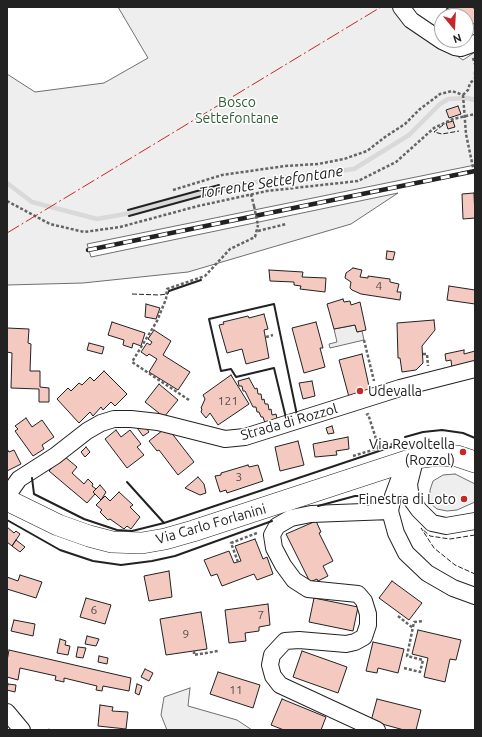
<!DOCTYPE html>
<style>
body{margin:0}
#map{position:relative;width:482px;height:737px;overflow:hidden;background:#fff;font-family:Ubuntu,sans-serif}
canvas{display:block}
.frame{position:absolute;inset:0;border:8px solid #222;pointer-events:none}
.north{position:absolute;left:434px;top:8px;width:40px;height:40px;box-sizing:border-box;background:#fff;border:1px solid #a7a7a7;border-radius:50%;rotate:162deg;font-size:11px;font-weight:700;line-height:16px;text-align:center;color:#222}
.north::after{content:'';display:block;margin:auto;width:14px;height:18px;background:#c62828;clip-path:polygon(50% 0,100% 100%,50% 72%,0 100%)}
</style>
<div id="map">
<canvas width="482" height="737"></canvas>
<div class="frame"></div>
<div class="north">N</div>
</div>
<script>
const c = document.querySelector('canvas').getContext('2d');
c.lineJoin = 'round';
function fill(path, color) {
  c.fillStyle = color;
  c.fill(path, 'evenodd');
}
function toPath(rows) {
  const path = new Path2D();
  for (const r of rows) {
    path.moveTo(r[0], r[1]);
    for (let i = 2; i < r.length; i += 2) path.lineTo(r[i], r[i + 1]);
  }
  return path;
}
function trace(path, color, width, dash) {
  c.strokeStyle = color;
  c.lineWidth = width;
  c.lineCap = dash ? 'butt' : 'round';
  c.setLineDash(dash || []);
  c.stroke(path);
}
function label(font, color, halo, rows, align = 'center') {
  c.font = font + ' Ubuntu,sans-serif';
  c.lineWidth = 3;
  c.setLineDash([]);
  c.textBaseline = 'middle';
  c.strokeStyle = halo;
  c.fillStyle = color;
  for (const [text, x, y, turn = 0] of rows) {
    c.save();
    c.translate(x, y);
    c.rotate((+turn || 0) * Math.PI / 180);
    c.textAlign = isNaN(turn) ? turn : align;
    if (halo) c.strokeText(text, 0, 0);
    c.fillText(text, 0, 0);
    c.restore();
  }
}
const green = toPath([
 [118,7,396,7,414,27,463,60,475,52,475,165,87,244,91,257,398,193,351,224,188,272,83,283,7,285,7,74,35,92,104,83,148,58,118,7],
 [455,474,475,484,475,502,457,510,447,511,437,509,430,503,430,490,433,481,443,475,455,474],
 [190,688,188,706,237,720,252,730,167,730,161,715,164,697,190,688]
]);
fill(green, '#eee');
trace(green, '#6f6f6f', 1);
const parking = toPath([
 [355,325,357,332,362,331,364,340,330,348,329,344,337,342,334,329,355,325]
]);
fill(parking, '#ededed');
trace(parking, '#6f6f6f', 1);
trace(toPath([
 [7,183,32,202,97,219,125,214,220,188,268,180,354,169,409,135,440,104,448,99,467,98,475,100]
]), '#d9d9d9', 4.5);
const building = toPath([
 [451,7,473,7,475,10,475,23,466,28,466,16,450,16,446,9,451,7],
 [458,106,461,114,449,118,446,110,458,106],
 [453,121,455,127,448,129,446,123,453,121],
 [474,193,475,218,463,219,462,194,474,193],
 [387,251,395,252,393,260,386,259,387,251],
 [353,268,362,270,360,277,368,278,368,276,390,279,390,282,399,284,397,292,401,292,400,300,361,294,352,290,350,288,351,282,345,278,346,273,353,268],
 [269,270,303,272,302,277,326,278,325,292,300,289,301,286,294,285,294,282,270,281,269,270],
 [449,286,475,290,475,304,447,300,449,286],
 [343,299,344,302,350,301,351,305,360,302,366,330,357,332,355,325,334,329,327,304,343,299],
 [146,304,160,308,156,319,145,317,146,304],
 [264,314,268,329,264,330,269,358,246,364,242,349,227,353,219,325,224,324,223,322,248,316,249,318,264,314],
 [434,320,435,330,422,346,423,363,416,370,402,372,400,358,398,358,397,323,434,320],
 [112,322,145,333,141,346,133,343,132,348,123,345,124,340,108,335,112,322],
 [316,322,323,348,320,348,325,367,304,373,292,328,316,322],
 [7,328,29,329,28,343,31,344,30,371,40,371,40,387,49,388,49,402,39,402,39,389,11,388,12,353,7,352,7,328],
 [154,330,171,341,163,355,190,372,178,390,149,372,157,359,149,354,147,356,141,352,147,343,150,345,152,342,148,339,154,330],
 [89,343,104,347,102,354,87,350,89,343],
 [464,350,464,354,475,351,475,364,452,369,451,360,446,361,445,354,464,350],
 [362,354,370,391,349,397,339,360,362,354],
 [104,371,127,394,115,406,111,402,103,410,101,407,93,416,90,412,79,423,57,399,68,388,71,391,79,383,82,385,90,377,94,381,104,371],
 [231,375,249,404,218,425,210,413,206,418,201,412,202,409,201,408,205,399,203,395,231,375],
 [249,378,255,389,257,388,258,394,261,394,262,400,264,399,265,404,268,404,269,410,271,409,272,415,276,414,278,423,266,426,263,417,261,417,259,412,257,412,256,407,253,407,245,391,243,391,242,386,239,386,238,381,249,378],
 [312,381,315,396,303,399,299,383,312,381],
 [159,384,178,400,164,417,145,402,159,384],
 [26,418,32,427,42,420,54,437,42,445,44,449,33,456,15,431,18,429,15,426,26,418],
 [135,425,145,426,149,432,143,436,135,425],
 [332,426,334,433,328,434,326,428,332,426],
 [167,427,194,462,178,475,159,450,157,451,149,441,167,427],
 [116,430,121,437,130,430,141,444,137,447,144,455,127,468,105,439,116,430],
 [348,437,349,449,336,451,337,455,315,457,313,444,348,437],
 [298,441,304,465,280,471,275,447,298,441],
 [86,447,90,452,85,457,81,452,86,447],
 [7,449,9,452,14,450,21,464,7,471,7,449],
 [64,456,77,467,72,473,84,484,88,479,93,484,92,486,96,489,93,492,95,494,87,503,49,471,64,456],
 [248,465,249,467,258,465,263,481,227,493,226,490,220,492,215,476,221,475,221,473,248,465],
 [198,477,204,484,206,493,200,495,185,488,198,477],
 [100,485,106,492,101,500,93,492,100,485],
 [119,492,133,505,130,507,140,517,131,529,127,526,124,529,110,519,108,520,100,512,102,510,96,505,105,496,110,501,119,492],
 [316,521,321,532,319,533,333,561,323,566,328,576,318,581,317,579,310,582,286,534,316,521],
 [7,527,14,533,16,531,20,534,12,546,7,542,7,527],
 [255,539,263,559,267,557,273,574,257,580,254,574,222,586,217,574,211,576,204,560,229,551,234,563,241,561,235,546,255,539],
 [16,540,25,547,20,552,12,546,16,540],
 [169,571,172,597,149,601,144,576,169,571],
 [20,575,42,582,36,598,7,589,7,577,18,581,20,575],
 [392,581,422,603,409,620,379,598,392,581],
 [86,598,111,605,105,624,80,617,86,598],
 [314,598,358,607,353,631,309,622,314,598],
 [268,604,270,625,259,627,259,631,245,633,246,641,229,643,225,610,268,604],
 [201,612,207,649,166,655,160,619,201,612],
 [14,620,35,624,33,636,11,631,14,620],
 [418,630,461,640,456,660,450,659,445,682,424,677,428,658,412,654,418,630],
 [87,636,99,639,96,646,85,644,87,636],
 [60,639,66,641,65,645,70,646,68,655,57,653,60,639],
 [373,642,404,649,398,673,378,668,377,673,366,671,373,642],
 [78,647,86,648,83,658,76,657,78,647],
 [9,650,131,678,129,691,103,686,102,691,96,690,97,686,64,678,64,682,55,680,56,676,20,668,18,680,7,677,7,661,9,650],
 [302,651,347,667,338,693,293,677,302,651],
 [99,656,108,658,107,664,98,662,99,656],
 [145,669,153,673,149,681,141,677,145,669],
 [218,672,260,685,253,708,210,694,218,672],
 [8,684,16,685,15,692,7,690,8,684],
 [137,684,142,686,139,695,135,693,137,684],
 [282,699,326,717,321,730,284,730,271,725,282,699],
 [377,699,421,710,416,730,404,730,371,721,377,699],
 [100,705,113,707,112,711,128,712,126,729,98,726,100,705]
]);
fill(building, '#f3c9c0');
trace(building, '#222', 1);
const minor = toPath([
 [401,7,411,20,442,41,455,47,461,48,475,43],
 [416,458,400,477,393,496,390,511,396,533,406,553,427,573,453,588,475,596],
 [414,464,409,484,411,499,419,510,432,523,446,526,475,521],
 [7,496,19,479,55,456,87,431,101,423,114,419,131,419,158,422,225,439,245,437,400,388,475,369],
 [7,712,22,730],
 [377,730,280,685,273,676,270,665,272,655,285,641,299,640,346,644,355,642,364,637,368,625,368,614,364,601,358,594,308,589,294,580,283,565,274,548,272,535,277,526,291,518,311,514,390,511]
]);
const major = toPath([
 [7,500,58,525,89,536,112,542,142,543,165,539,193,531,416,458,438,455,457,456,475,462]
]);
trace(minor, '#222', 18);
trace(major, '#222', 22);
trace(toPath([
 [473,58,475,64],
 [463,95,466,134,474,172],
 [463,95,468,90,470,83,475,79,475,71],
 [173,190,222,175,285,166,318,164,344,159,367,151,385,137,405,124,420,109,440,94,452,91,463,95],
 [251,194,254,206],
 [7,201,50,224,84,232,120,227,198,206,267,191,358,181,396,162,434,128,453,119,475,114],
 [258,231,286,224],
 [266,337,273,335],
 [364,340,374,381],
 [423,354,427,354,428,366],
 [189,400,132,362,157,321,166,299,167,289,205,276,230,249,255,237,258,225],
 [366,415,368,414,379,448,393,444,394,448],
 [353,456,379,448],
 [238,562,231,543,257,533],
 [398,616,413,628],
 [194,651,194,655,218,651],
 [404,668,420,672,423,660,407,656,414,622,424,621],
 [48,730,50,730]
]), '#646464', 2.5, [3, 2]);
trace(minor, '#fff', 16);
trace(major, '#fff', 21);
const rail = toPath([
 [88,250,475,171]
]);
trace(rail, '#222', 4.5);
trace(rail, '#fff', 3, [9]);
trace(toPath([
 [254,206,258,225]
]), '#646464', 2.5, [3, 2]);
trace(toPath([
 [443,125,434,132,442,134,459,131],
 [132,294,159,295,168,294,169,291],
 [475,535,450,539,430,536,421,528,434,548,455,565,475,574]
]), '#222', 1, [5, 2]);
trace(toPath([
 [128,210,219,185],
 [129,216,220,191],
 [169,291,201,280],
 [286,418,274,368,236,377,231,369,221,371,209,319,274,304,297,415],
 [405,437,423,432,442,430,463,433,475,438],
 [32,478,34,494,84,519,117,530,132,531,164,523],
 [127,482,164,523,391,447],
 [318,506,355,496,363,496,367,500,368,505],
 [7,520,60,550,93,561,121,565,152,561,175,556,272,521]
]), '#222', 2);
trace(toPath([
 [7,233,381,7]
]), '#c62828', 1, [14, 3, 2, 3]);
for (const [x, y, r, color] of [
 [360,391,4,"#c62828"],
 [463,452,4,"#c62828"],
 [464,499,4,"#c62828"]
]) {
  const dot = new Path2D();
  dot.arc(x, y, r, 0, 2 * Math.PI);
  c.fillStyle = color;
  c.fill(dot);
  trace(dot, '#fff', 1.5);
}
label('12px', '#564c4a', null, [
 ["4",379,286],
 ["121",228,401],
 ["3",239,477],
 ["6",94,610],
 ["7",261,615],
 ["9",186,634],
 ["11",236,690]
]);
label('14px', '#2f5e38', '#fff', [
 ["Bosco",237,102],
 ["Settefontane",237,118]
]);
label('14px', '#222', '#fff', [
 ["Udevalla",368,391,"left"],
 ["Via Revoltella",455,444],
 ["(Rozzol)",455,460],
 ["Finestra di Loto",456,499]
], 'right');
label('14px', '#222', '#fff', [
 ["Strada di Rozzol",289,422,-16],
 ["Via Carlo Forlanini",211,524,-16]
]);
label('italic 15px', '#222', '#fff', [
 ["Torrente Settefontane",271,182,-9]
]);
</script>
